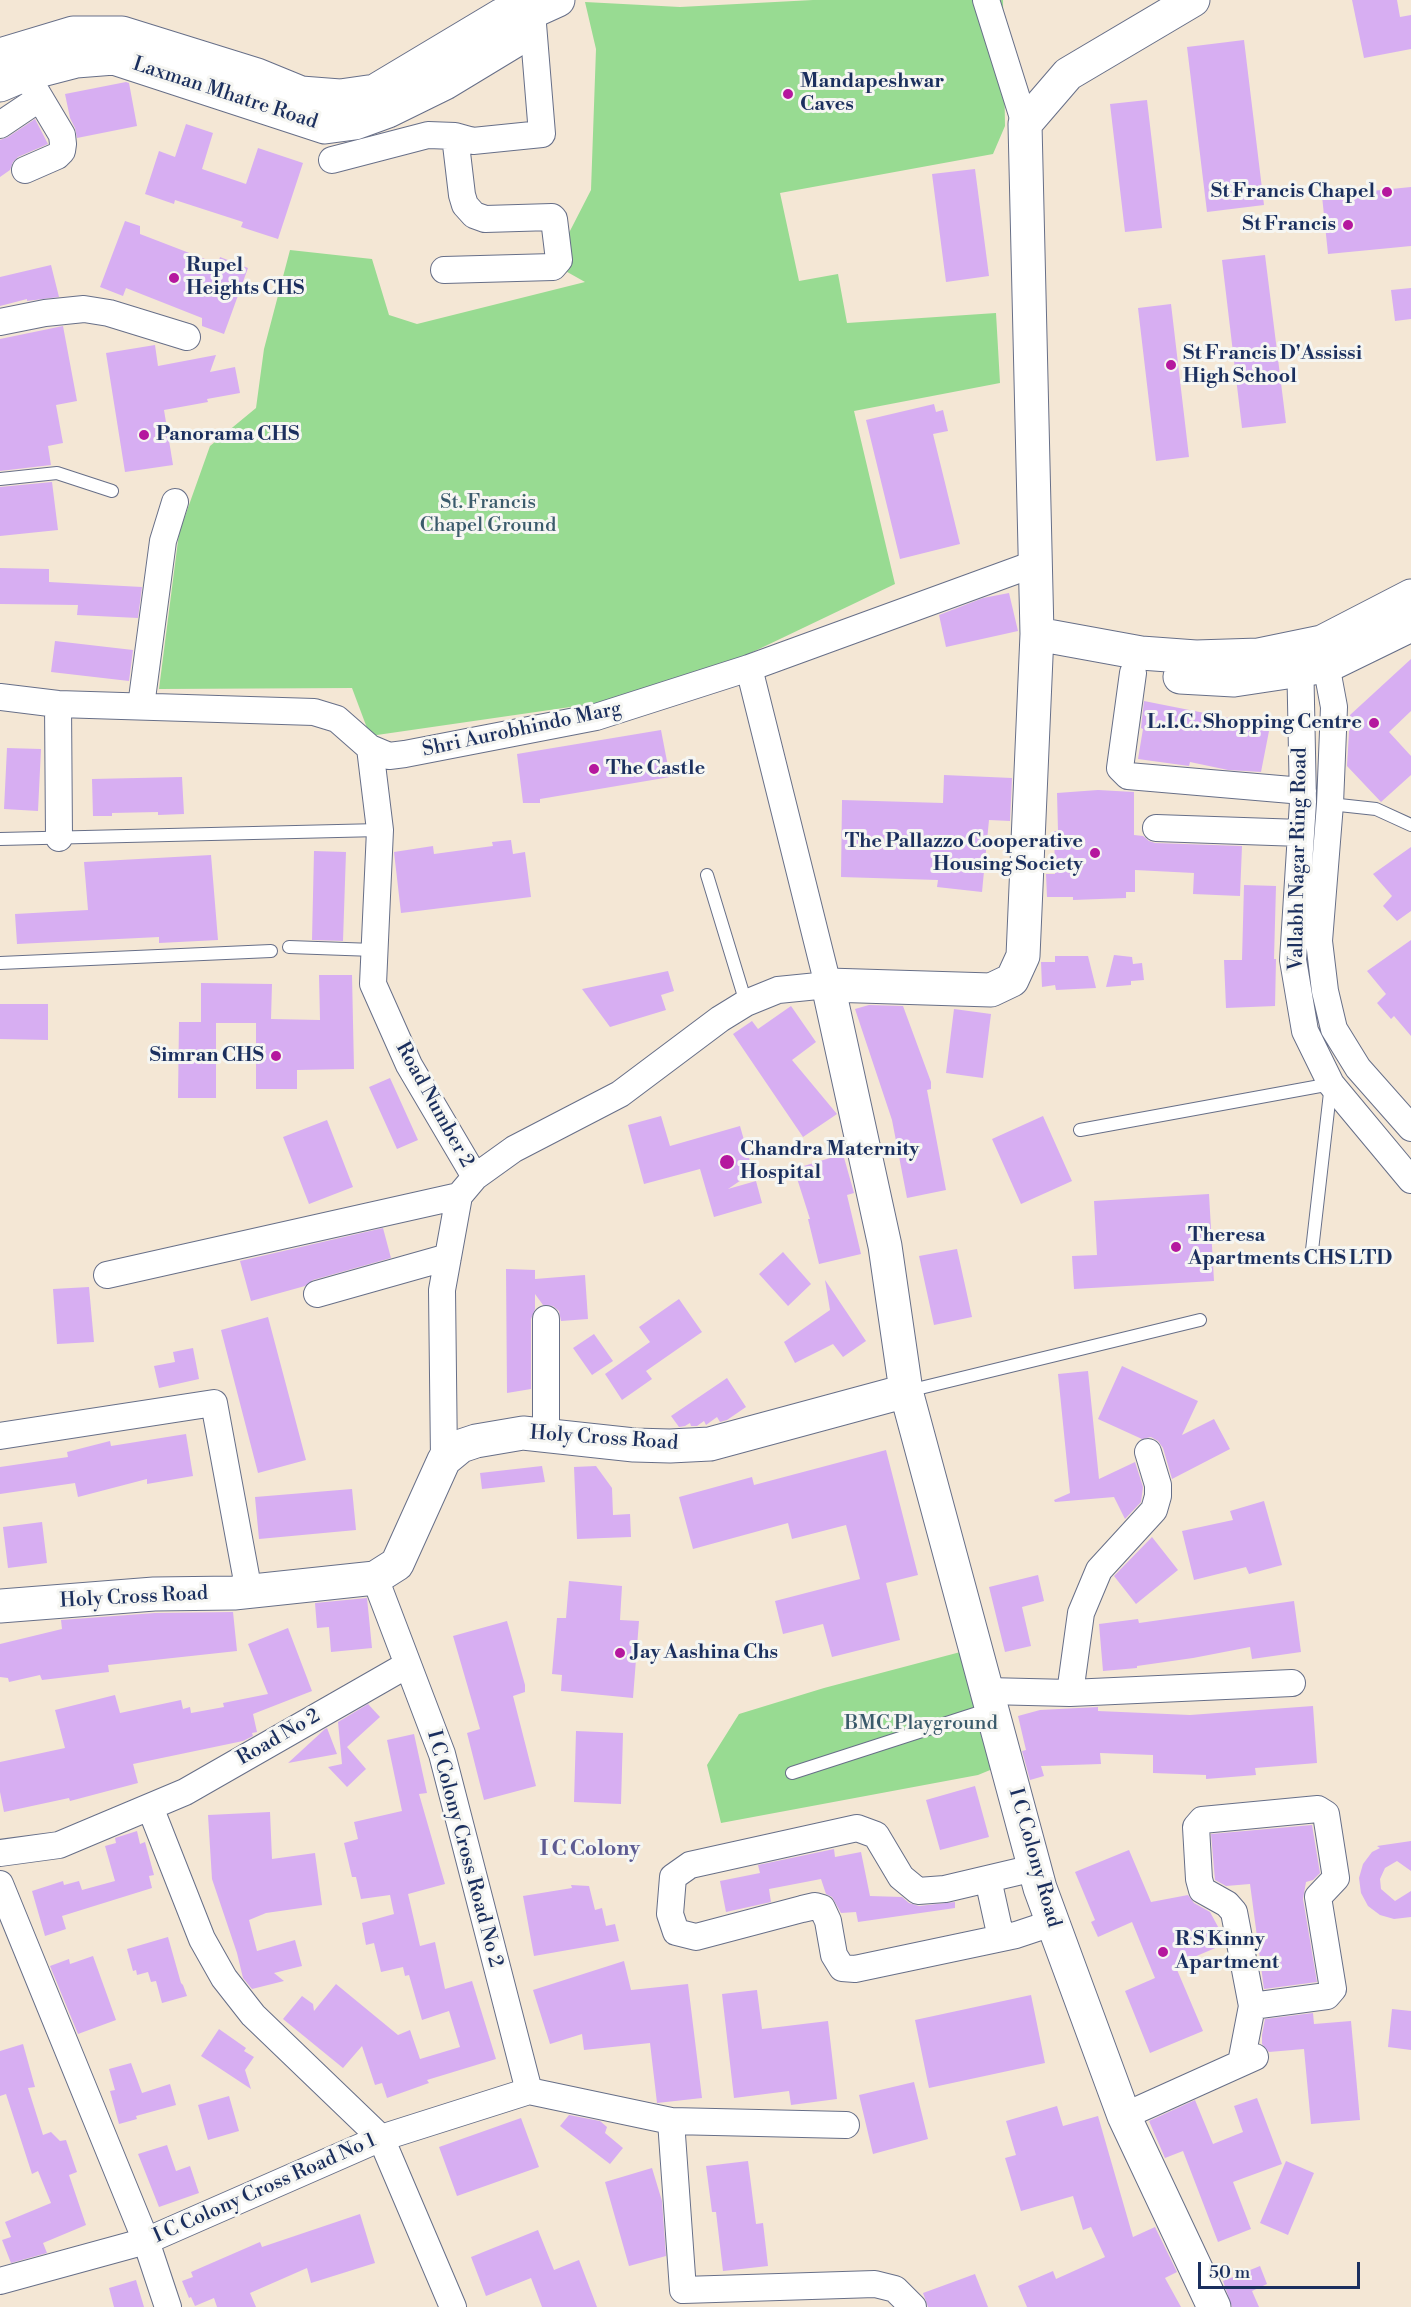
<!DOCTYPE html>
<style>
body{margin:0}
#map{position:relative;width:1411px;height:2307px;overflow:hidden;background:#f4e7d5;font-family:"Libre Bodoni",serif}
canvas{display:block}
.scale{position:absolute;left:1198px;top:2262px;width:162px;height:27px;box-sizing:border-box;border:3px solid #1b2f5e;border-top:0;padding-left:8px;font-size:18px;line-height:21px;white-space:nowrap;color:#1b2f5e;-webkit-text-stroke:4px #f6f6f2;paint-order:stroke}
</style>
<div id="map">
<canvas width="1411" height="2307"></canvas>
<div class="scale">50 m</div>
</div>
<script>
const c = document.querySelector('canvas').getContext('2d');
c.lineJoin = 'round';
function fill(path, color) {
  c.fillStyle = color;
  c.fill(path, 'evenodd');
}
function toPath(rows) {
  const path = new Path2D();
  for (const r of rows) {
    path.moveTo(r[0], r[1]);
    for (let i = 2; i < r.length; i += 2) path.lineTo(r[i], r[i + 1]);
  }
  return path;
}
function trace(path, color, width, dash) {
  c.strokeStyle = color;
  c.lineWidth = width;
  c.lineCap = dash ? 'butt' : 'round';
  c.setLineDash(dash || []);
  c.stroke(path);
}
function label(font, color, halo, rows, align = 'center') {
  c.font = font + ' "Libre Bodoni",serif';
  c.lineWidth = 6;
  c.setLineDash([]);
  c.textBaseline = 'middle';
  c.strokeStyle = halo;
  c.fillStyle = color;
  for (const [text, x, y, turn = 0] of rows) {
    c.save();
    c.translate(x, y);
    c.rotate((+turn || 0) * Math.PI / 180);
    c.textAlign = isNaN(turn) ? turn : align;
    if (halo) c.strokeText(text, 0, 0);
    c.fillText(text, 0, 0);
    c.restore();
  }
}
fill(toPath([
 [813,0,1003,0,1005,126,993,154,780,193,799,281,838,274,847,323,996,313,1000,383,854,411,895,584,667,693,370,736,352,688,159,689,179,533,210,446,256,408,264,349,290,250,372,259,389,315,417,324,585,282,553,264,591,190,596,49,585,2,680,7],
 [968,1650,995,1768,978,1775,721,1823,707,1765,739,1714,824,1688]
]), '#98db92');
fill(toPath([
 [1352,0,1397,0,1400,17,1411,15,1411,49,1364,58],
 [1244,40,1264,205,1207,212,1187,47],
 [126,82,129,83,137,126,77,138,75,128,70,118,65,94],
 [1147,100,1162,228,1125,232,1110,104],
 [35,119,48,144,18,157,13,162,10,170,0,177,0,140,8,137],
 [186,124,213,133,202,169,246,184,258,148,303,163,278,239,241,227,243,222,175,200,174,204,145,194,159,151,175,157],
 [975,169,989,276,946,282,932,174],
 [1411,187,1411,246,1328,254,1322,196],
 [125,221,140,226,140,234,218,264,220,257,248,268,224,334,202,326,202,318,126,288,123,296,100,287],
 [1265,255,1286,423,1242,428,1222,260],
 [51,265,59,297,27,301,27,299,0,306,0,277],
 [1411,288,1411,319,1395,321,1391,290],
 [1171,304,1189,457,1156,461,1138,308],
 [63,326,77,401,56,405,63,443,48,446,51,465,0,471,0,339],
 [155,345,158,366,216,355,210,372,235,367,240,393,207,399,208,402,164,410,173,465,125,472,106,353],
 [934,404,936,412,943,410,948,431,933,434,960,544,900,559,866,420],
 [52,482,58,530,0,536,0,487],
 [0,568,49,569,49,582,142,587,138,618,77,615,78,605,0,604],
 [1009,593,1018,631,946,647,939,615,983,598],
 [55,641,133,650,129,681,51,672],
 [1411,659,1411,711,1389,732,1411,756,1411,775,1381,802,1347,766,1350,715],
 [1144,701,1270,726,1261,772,1228,770,1190,762,1189,766,1138,759,1143,729,1141,728],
 [661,730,670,777,540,799,540,803,523,803,517,754],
 [7,748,41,749,38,811,4,809],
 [944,775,1012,778,1010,821,989,820,982,892,937,887,938,880,841,877,842,800,943,803],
 [182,777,184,814,158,815,158,812,112,813,112,816,93,816,92,779],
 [1098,790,1134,792,1134,835,1143,836,1149,841,1155,843,1242,846,1240,896,1193,894,1194,873,1135,870,1135,892,1126,892,1126,898,1073,900,1073,897,1047,897,1046,874,1055,874,1054,831,1058,831,1057,793],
 [511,840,513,854,525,852,531,897,401,913,394,852,433,846,434,854,493,846,492,842],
 [1411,847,1411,911,1397,921,1383,906,1392,896,1373,874],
 [314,851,346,852,343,941,312,940],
 [211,855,218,940,159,943,159,937,17,944,15,914,88,910,84,862],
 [1244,885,1276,886,1274,959,1276,959,1275,1006,1226,1008,1224,960,1242,960],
 [1411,940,1411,1036,1394,1016,1391,1019,1377,1003,1386,994,1367,971],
 [1114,955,1132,957,1133,964,1142,963,1144,980,1131,981,1131,985,1106,987],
 [1055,956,1088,956,1096,988,1056,990,1055,985,1042,987,1041,962,1055,962],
 [668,971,674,991,661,995,666,1010,610,1027,582,989],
 [319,975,352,975,354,1069,297,1070,297,1089,256,1089,256,1023,216,1023,216,1098,178,1098,179,1022,201,1022,201,983,272,984,271,1019,320,1020],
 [0,1004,48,1004,48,1040,0,1039],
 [869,1005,903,1006,931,1082,931,1089,927,1090,946,1190,907,1198,892,1120,855,1009],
 [791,1006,816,1042,792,1060,837,1114,803,1137,733,1034,752,1021,758,1029],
 [954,1009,991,1014,983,1078,946,1073],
 [390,1078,418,1140,397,1149,369,1087],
 [661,1116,670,1146,740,1126,753,1172,728,1189,756,1181,762,1203,714,1217,700,1169,644,1184,628,1125],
 [1043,1116,1072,1181,1021,1204,992,1139],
 [327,1120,353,1187,309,1204,283,1137],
 [843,1154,854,1193,847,1195,861,1254,819,1264,808,1219,810,1219,794,1169],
 [1209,1194,1214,1281,1074,1289,1072,1256,1097,1255,1094,1201],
 [383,1228,391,1258,313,1280,305,1286,251,1301,240,1261],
 [957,1249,972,1317,934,1325,919,1256],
 [783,1252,811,1284,788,1306,759,1274],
 [506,1269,535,1270,535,1279,585,1275,588,1319,561,1321,559,1311,553,1306,543,1305,535,1294,535,1309,531,1319,531,1389,507,1393],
 [825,1280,866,1341,843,1357,833,1344,795,1363,784,1342,830,1310],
 [89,1287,94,1342,57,1344,53,1289],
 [679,1299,702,1332,646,1371,652,1379,622,1400,605,1374,650,1342,639,1327],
 [268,1317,306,1460,258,1473,221,1330],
 [594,1334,613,1361,592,1375,573,1348],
 [193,1348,199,1379,159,1388,154,1366,175,1362,173,1352],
 [1122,1366,1198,1401,1182,1435,1214,1419,1230,1449,1172,1479,1163,1448,1158,1441,1151,1437,1142,1439,1098,1419],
 [1088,1371,1099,1479,1135,1462,1143,1487,1141,1502,1125,1519,1114,1497,1055,1502,1054,1500,1070,1493,1058,1374],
 [727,1378,746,1407,727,1420,720,1422,717,1417,706,1425,704,1421,697,1426,691,1426,690,1423,685,1426,679,1427,671,1416],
 [186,1434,193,1476,147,1484,147,1479,78,1497,75,1483,0,1494,0,1467,68,1457,67,1452,110,1441,111,1446],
 [886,1450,918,1575,886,1583,900,1640,832,1657,823,1624,783,1634,775,1601,860,1579,846,1525,792,1539,788,1523,693,1549,679,1497,752,1477,754,1485],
 [542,1466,545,1482,482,1489,480,1473],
 [596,1466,612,1488,613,1515,630,1514,631,1537,577,1539,574,1467],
 [352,1489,356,1530,259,1539,255,1497],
 [1264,1501,1282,1565,1249,1574,1246,1567,1194,1580,1182,1531,1233,1520,1230,1511],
 [42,1522,47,1563,8,1568,3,1527],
 [1152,1537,1178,1570,1136,1604,1114,1576],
 [1038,1575,1044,1601,1022,1607,1031,1646,1005,1652,989,1587],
 [569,1581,622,1586,620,1620,639,1621,633,1698,561,1691,562,1675,552,1674,557,1618,566,1618],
 [367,1598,372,1648,331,1652,329,1627,317,1628,315,1603],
 [1294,1601,1301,1652,1252,1659,1250,1647,1193,1658,1137,1666,1137,1668,1103,1671,1099,1624,1138,1619,1139,1623],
 [233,1612,237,1651,108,1665,109,1672,42,1680,40,1675,9,1682,8,1678,0,1677,0,1644,62,1629,61,1620,155,1613],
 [507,1621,525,1685,525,1692,513,1696,536,1786,484,1800,467,1733,480,1729,453,1636],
 [288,1628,312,1691,253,1714,257,1732,252,1733,253,1736,243,1741,133,1764,138,1783,70,1801,69,1798,4,1812,0,1792,0,1762,65,1748,55,1710,115,1695,120,1713,181,1700,183,1709,190,1707,191,1713,224,1707,223,1703,268,1694,248,1644],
 [368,1704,380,1717,347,1747,366,1769,347,1787,328,1767,342,1764,338,1722],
 [1313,1706,1317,1763,1255,1768,1256,1775,1206,1779,1206,1775,1153,1773,1153,1755,1100,1753,1101,1764,1041,1766,1044,1776,1030,1780,1022,1751,1026,1750,1018,1716,1040,1710,1098,1707,1098,1711,1190,1715],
 [327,1728,337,1754,288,1763,325,1729],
 [576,1731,623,1733,621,1804,574,1802],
 [414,1734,427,1793,419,1794,445,1884,408,1894,420,1946,435,1942,445,1989,472,1981,496,2059,427,2080,429,2083,387,2098,382,2083,375,2085,362,2046,343,2068,283,2019,302,1996,313,2004,314,2011,336,1984,398,2035,410,2030,420,2059,460,2047,449,2011,422,2020,409,1975,405,1976,403,1967,381,1972,374,1943,366,1945,362,1923,394,1914,390,1895,361,1899,356,1877,352,1877,344,1843,358,1839,354,1822,402,1811,387,1740],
 [975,1786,989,1837,940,1850,926,1800],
 [270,1812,272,1859,315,1853,322,1905,266,1913,249,1920,257,1951,295,1940,302,1966,274,1973,284,1981,252,1989,243,1978,237,1953,212,1879,208,1815],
 [1312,1825,1320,1873,1313,1880,1306,1882,1303,1899,1317,1982,1264,1989,1250,1884,1226,1886,1215,1880,1211,1834],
 [137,1831,140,1844,145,1842,154,1875,149,1876,152,1888,62,1916,66,1929,45,1936,32,1891,63,1881,64,1885,79,1881,82,1890,115,1881,105,1846,116,1843,115,1838],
 [1411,1841,1411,1871,1397,1861,1385,1868,1380,1879,1381,1889,1395,1901,1411,1891,1411,1917,1394,1919,1380,1915,1368,1906,1361,1893,1359,1878,1363,1864,1372,1852,1380,1848,1377,1846],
 [834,1849,835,1857,861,1852,870,1896,902,1897,909,1903,919,1906,955,1902,955,1908,858,1922,856,1912,841,1913,832,1897,826,1894,821,1879,769,1889,771,1902,726,1912,720,1881,760,1873,758,1865],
 [1129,1850,1151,1902,1188,1895,1194,1903,1210,1912,1223,1936,1225,1944,1175,1965,1203,2031,1150,2053,1125,1991,1155,1978,1132,1922,1098,1937,1091,1922,1095,1920,1075,1872],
 [571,1885,589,1886,595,1910,602,1908,606,1926,615,1924,619,1941,534,1956,523,1896,572,1888],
 [168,1937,181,1983,183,1985,187,1996,162,2003,156,1981,151,1982,148,1972,137,1975,136,1970,133,1971,127,1949],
 [93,1956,116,2020,78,2034,50,1966,69,1959,70,1964],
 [624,1961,631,1990,688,1984,702,2098,657,2103,650,2043,584,2050,582,2034,550,2044,533,1990],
 [757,1990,762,2029,828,2021,837,2099,791,2105,789,2091,734,2098,722,1994],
 [1031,1995,1045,2063,929,2088,915,2020],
 [1392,2009,1411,2011,1411,2050,1388,2047],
 [1313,2013,1314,2024,1351,2021,1360,2120,1311,2124,1304,2049,1269,2052,1262,2044,1262,2035,1265,2019],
 [219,2029,246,2048,244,2051,254,2057,245,2070,251,2089,201,2056],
 [23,2044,35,2087,28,2088,43,2135,51,2132,60,2141,66,2140,77,2172,69,2175,86,2225,43,2243,47,2253,11,2263,2,2240,11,2237,5,2222,51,2203,38,2171,32,2174,6,2094,0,2096,0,2051],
 [131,2063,142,2093,170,2084,176,2105,136,2116,137,2119,119,2124,110,2091,115,2090,109,2069],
 [914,2082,928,2139,873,2154,859,2095],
 [229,2096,239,2131,208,2140,198,2105],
 [1257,2098,1282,2164,1233,2182,1251,2229,1218,2242,1183,2151,1165,2158,1149,2121,1195,2100,1213,2144,1243,2132,1234,2106],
 [1057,2106,1063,2126,1098,2116,1133,2237,1155,2227,1177,2272,1165,2278,1181,2307,1027,2307,1018,2286,1053,2271,1056,2279,1105,2257,1091,2227,1083,2230,1073,2196,1021,2211,1005,2158,1016,2155,1006,2121],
 [569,2115,600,2121,607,2127,605,2133,623,2148,610,2164,560,2126],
 [521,2118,539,2167,457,2196,439,2147],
 [167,2145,176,2171,190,2166,199,2193,159,2207,138,2154],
 [748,2161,756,2224,763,2223,768,2266,723,2271,716,2212,712,2212,706,2166],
 [1286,2161,1314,2173,1288,2235,1260,2223],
 [652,2168,662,2201,666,2256,629,2266,605,2182],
 [360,2214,375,2263,311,2283,307,2268,250,2293,256,2307,217,2307,214,2298,195,2306,191,2297,189,2298,182,2281,193,2277,191,2272,260,2242,262,2247],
 [538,2230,554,2270,579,2260,597,2307,542,2307,531,2278,486,2296,471,2257],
 [1260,2266,1267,2284,1252,2291,1259,2307,1232,2307,1223,2281],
 [975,2274,988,2307,928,2307,923,2293],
 [136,2280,144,2307,114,2307,109,2288]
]), '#d7aef2');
const lane = toPath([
 [0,479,57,473,112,491],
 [1330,804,1376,809,1411,825],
 [0,839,380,830],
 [707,875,746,1003],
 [289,947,374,950],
 [0,963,271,951],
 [1080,1130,1331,1084,1311,1259],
 [908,1391,1200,1320],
 [792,1773,990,1709]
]);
const street = toPath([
 [986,0,1025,124],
 [15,61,34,88,62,135,63,144,62,151,57,156,25,170],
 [0,125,40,98],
 [332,160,428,135,455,136,473,141,542,134,532,12],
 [444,270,553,267,559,260,554,219,552,217,485,219,474,215,465,205,462,195,455,136],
 [0,322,45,313,84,309,109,313,187,337],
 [1323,648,1334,707,1330,804,1319,941,1325,991,1334,1029,1358,1068,1411,1128],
 [1300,653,1303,802,1293,960,1305,1031,1331,1084,1411,1180],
 [1133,673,1120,768,1128,776,1303,791],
 [0,697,58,704,314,712,337,719,370,748,389,756,405,754,596,717,749,668,1034,564],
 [58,704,59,838],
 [141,706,163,541,175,502],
 [370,748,380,830,373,984,409,1065,475,1177],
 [1156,828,1301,833],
 [107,1275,459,1196],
 [317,1294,448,1257],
 [546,1435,546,1319],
 [0,1436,214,1403,249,1592],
 [444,1460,442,1290,459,1196,475,1177,514,1149,620,1094,720,1019,746,1003,778,990,828,985,749,668],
 [375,1578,442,1754,529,2091],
 [987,1691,1070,1693,1292,1683],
 [1070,1693,1081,1613,1099,1570,1154,1510,1158,1496,1158,1485,1148,1452],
 [150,1807,202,1939,224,1978,253,2015,381,2138,453,2307],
 [0,1853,59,1845,185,1792,407,1665],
 [1034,1868,945,1889,918,1891,901,1877,876,1835,857,1828,690,1865,673,1877,670,1914,676,1932,696,1937,802,1909,815,1906,822,1908,828,1921,834,1955,842,1968,855,1969,1016,1935,1052,1923],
 [988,1879,1001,1938],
 [0,1884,146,2241,168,2307],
 [1241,2063,1252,2006,1234,1912,1227,1904,1202,1890,1199,1879,1196,1827,1202,1820,1318,1809,1326,1814,1336,1878,1318,1897,1333,1989,1327,1996,1252,2006],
 [1124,2116,1255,2057],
 [671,2121,683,2290,875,2284,895,2289,913,2307],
 [0,2281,146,2241,381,2138,529,2091,671,2121,846,2125]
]);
const secondary = toPath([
 [1193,0,1068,74,1025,124,1037,634,1023,956,1012,980,991,990,828,985,885,1246,906,1391,1040,1888,1124,2116,1214,2307],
 [0,55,73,33,122,33,257,75,301,93,340,96,375,91,502,15,525,15,558,0],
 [0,85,26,74,76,61,114,58,325,127,355,123,388,111,445,83,516,40,525,15],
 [1037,634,1141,653,1196,657,1259,655,1322,642,1411,596],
 [1180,677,1234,680,1327,666,1411,625],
 [0,1606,154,1594,234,1593,375,1578,397,1564,444,1460,461,1446,476,1441,523,1433,634,1445,670,1446,710,1444,906,1391]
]);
trace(lane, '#676f88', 14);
trace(street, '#676f88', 28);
trace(secondary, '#676f88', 35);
trace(lane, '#fff', 12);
trace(street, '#fff', 26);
trace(secondary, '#fff', 33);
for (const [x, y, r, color] of [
 [788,94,6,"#b5179e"],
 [1387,192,6,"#b5179e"],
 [1348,225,6,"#b5179e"],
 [174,278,6,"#b5179e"],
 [1171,365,6,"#b5179e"],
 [144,435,6,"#b5179e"],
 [1374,723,6,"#b5179e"],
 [594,769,6,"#b5179e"],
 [1095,853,6,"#b5179e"],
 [276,1056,6,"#b5179e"],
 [727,1162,8,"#b5179e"],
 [1176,1247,6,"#b5179e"],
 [620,1653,6,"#b5179e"],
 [1163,1952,6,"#b5179e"]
]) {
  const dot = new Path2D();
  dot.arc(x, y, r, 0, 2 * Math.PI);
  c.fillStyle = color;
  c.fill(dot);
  trace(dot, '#f6f6f2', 2);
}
label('bold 20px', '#1b2f5e', '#f6f6f2', [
 ["Mandapeshwar",800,82],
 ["Caves",800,105],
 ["St Francis Chapel",1375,192,"right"],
 ["St Francis",1336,225,"right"],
 ["Rupel",186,266],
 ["Heights CHS",186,289],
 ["St Francis D'Assissi",1183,354],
 ["High School",1183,377],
 ["Panorama CHS",156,435],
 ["L.I.C. Shopping Centre",1362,723,"right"],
 ["The Castle",606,769],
 ["The Pallazzo Cooperative",1083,842,"right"],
 ["Housing Society",1083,865,"right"],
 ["Simran CHS",264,1056,"right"],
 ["Chandra Maternity",740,1150],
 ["Hospital",740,1173],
 ["Theresa",1188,1236],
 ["Apartments CHS LTD",1188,1259],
 ["Jay Aashina Chs",632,1653],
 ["R S Kinny",1175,1940],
 ["Apartment",1175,1963]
], 'left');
label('20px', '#1b2f5e', '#f6f6f2', [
 ["Laxman Mhatre Road",225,94,18],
 ["Shri Aurobhindo Marg",522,730,-12],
 ["Vallabh Nagar Ring Road",1299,859,-89],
 ["Road Number 2",434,1105,61],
 ["Holy Cross Road",604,1439,4],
 ["Holy Cross Road",134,1598,-3],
 ["Road No 2",279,1738,-30],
 ["I C Colony Cross Road No 2",464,1849,75],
 ["I C Colony Road",1034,1858,74],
 ["I C Colony Cross Road No 1",265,2189,-24]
]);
label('20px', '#3a5a6b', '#f6f6f2', [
 ["St. Francis",488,503],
 ["Chapel Ground",488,526],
 ["BMC Playground",921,1724]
]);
label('bold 21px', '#5d5b92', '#f6f6f2', [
 ["I C Colony",590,1850]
]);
</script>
